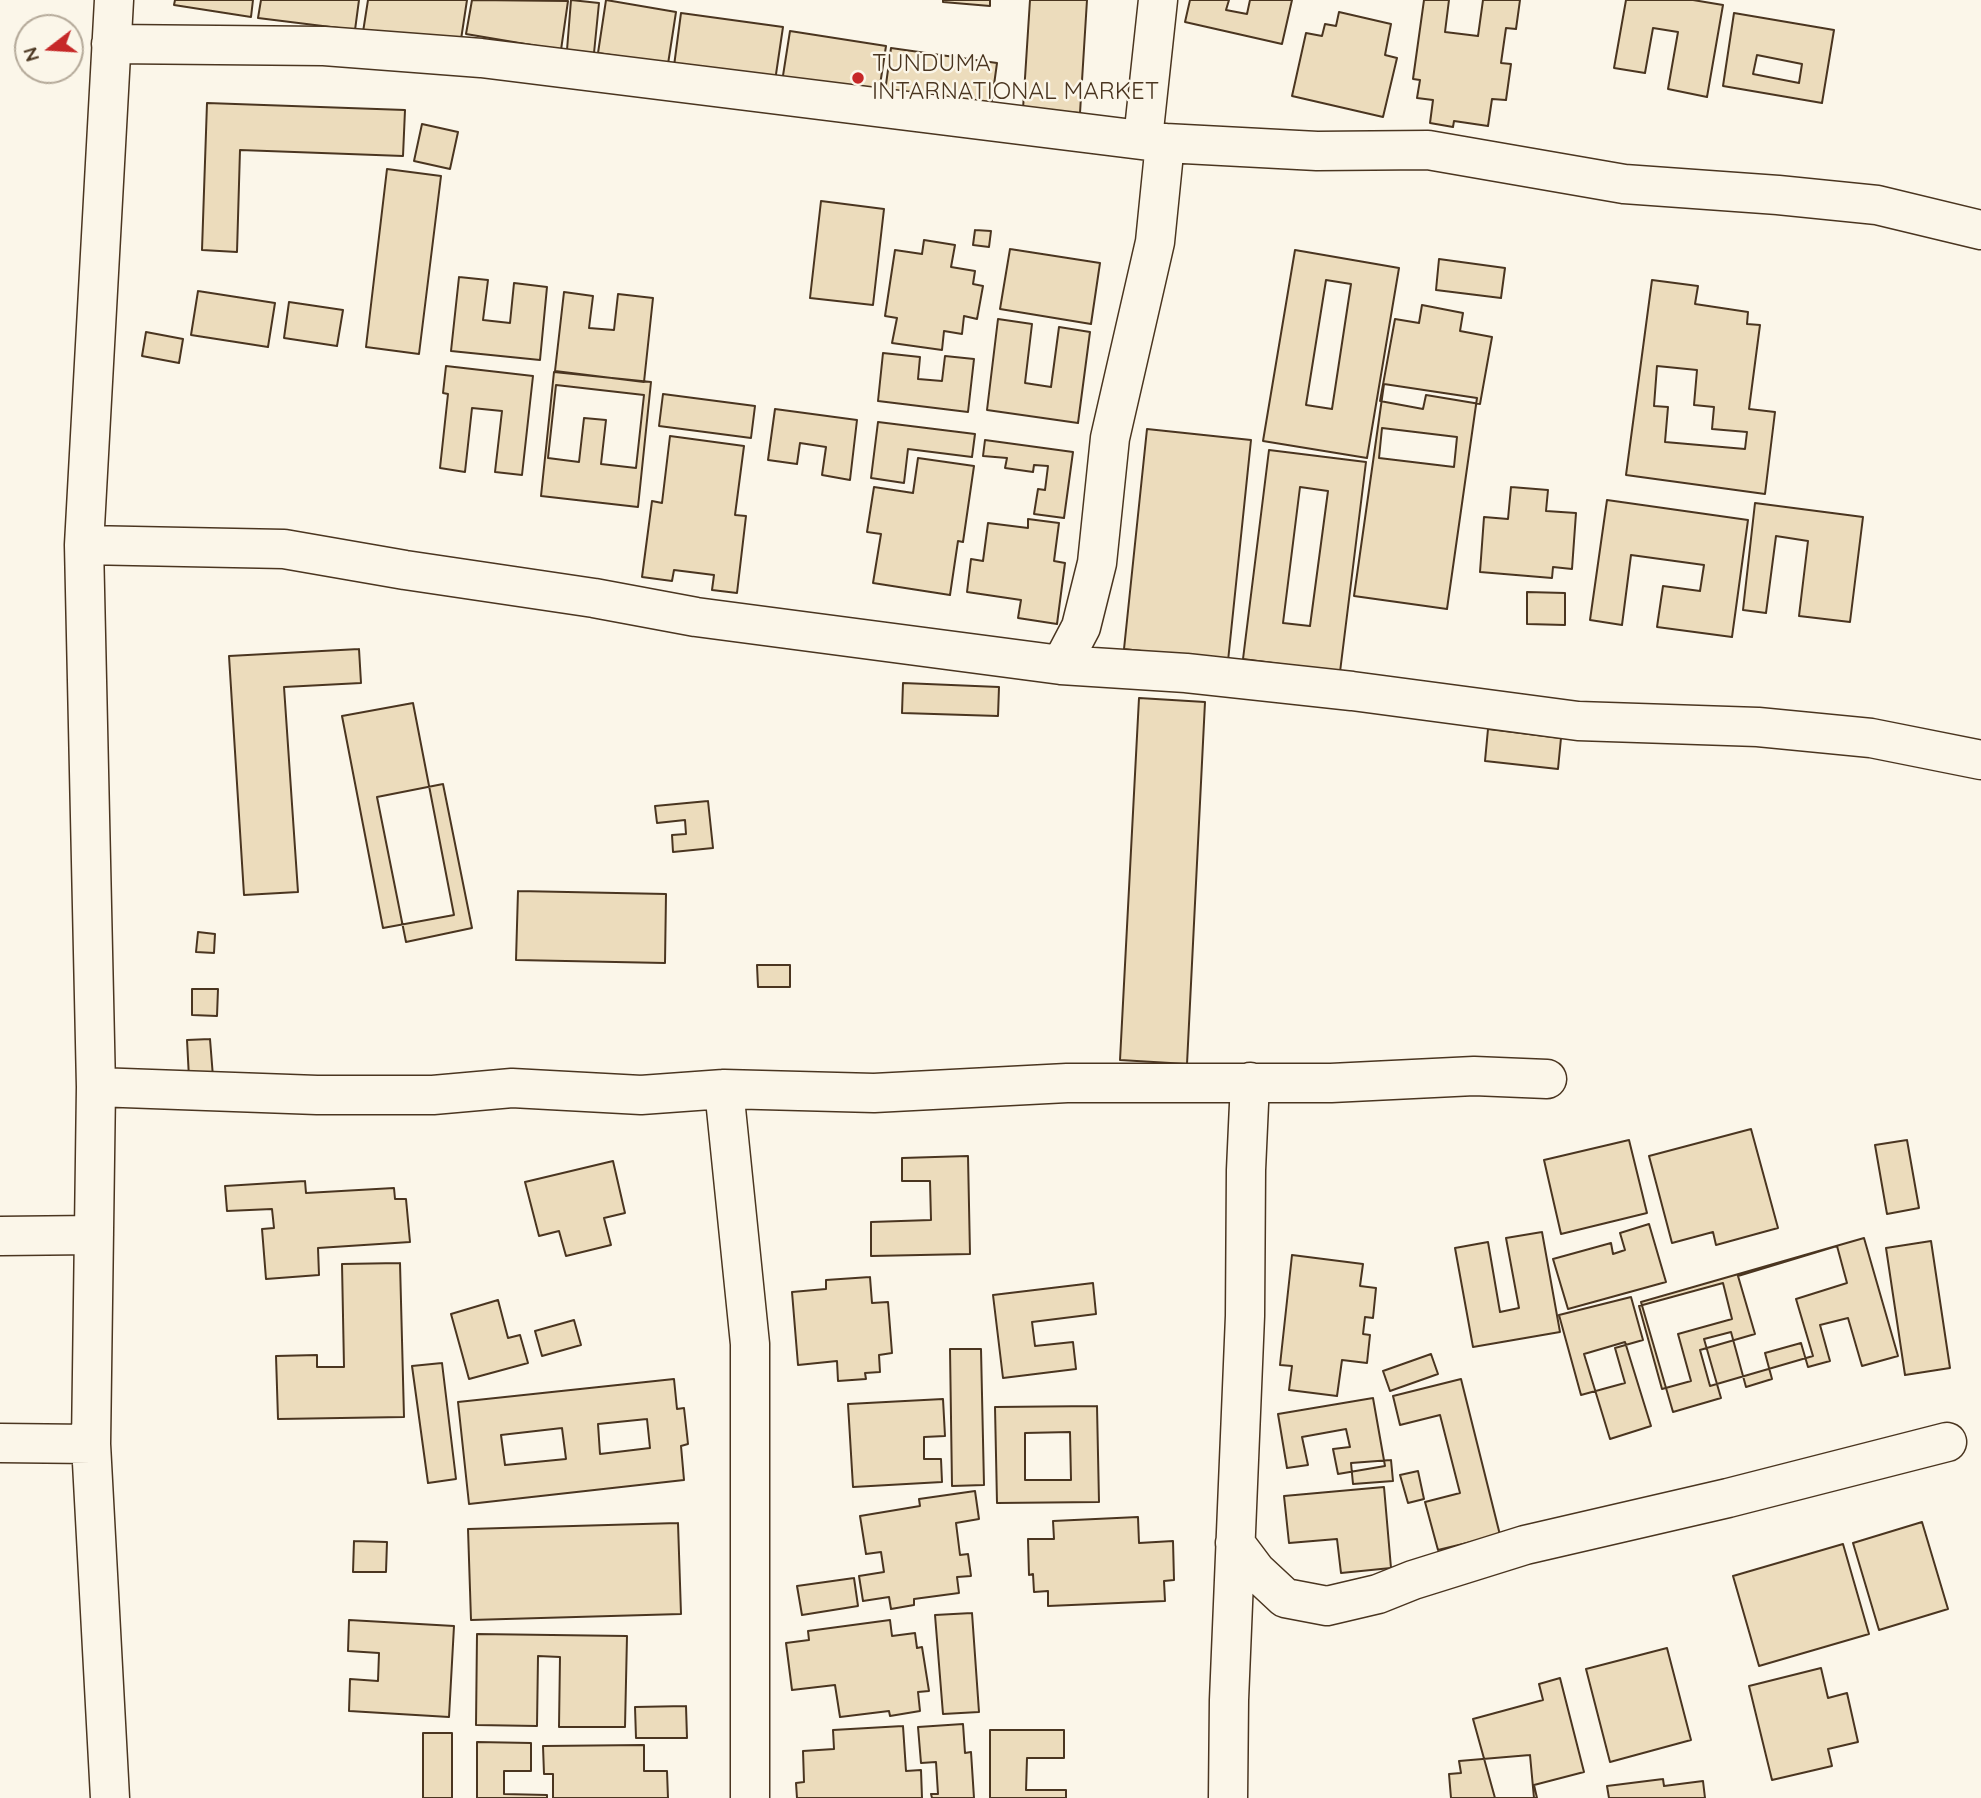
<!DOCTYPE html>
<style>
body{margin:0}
#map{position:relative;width:1981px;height:1798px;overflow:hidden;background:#fbf6e9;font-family:Quicksand,sans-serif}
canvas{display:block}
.north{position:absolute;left:14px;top:14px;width:70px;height:70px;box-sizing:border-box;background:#fbf6e9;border:2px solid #b4a999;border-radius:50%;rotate:253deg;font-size:19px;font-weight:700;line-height:28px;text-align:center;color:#4a3520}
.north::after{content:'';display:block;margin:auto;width:24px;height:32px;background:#c62828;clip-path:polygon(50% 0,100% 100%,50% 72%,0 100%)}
</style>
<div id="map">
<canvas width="1981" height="1798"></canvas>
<div class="north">N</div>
</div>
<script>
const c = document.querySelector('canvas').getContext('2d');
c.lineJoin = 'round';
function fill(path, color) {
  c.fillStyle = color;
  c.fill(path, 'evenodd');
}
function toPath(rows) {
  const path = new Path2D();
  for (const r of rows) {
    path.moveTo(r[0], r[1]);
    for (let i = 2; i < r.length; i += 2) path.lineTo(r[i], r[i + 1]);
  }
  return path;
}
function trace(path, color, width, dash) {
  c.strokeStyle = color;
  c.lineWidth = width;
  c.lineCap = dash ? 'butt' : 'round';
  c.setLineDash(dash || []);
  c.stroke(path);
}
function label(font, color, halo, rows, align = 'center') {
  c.font = font + ' Quicksand,sans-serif';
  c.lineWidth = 5;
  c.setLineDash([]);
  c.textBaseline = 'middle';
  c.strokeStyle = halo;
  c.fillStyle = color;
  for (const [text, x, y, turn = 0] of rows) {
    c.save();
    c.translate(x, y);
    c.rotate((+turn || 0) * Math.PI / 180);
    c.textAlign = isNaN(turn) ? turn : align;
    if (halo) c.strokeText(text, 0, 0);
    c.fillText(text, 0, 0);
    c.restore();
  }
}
const building = toPath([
 [175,0,253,0,251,17,174,5,175,0],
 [261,0,359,0,355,30,258,18,261,0],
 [368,0,467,0,460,46,363,32,368,0],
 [472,0,568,1,561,50,466,34,472,0],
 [571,0,599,3,594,53,567,50,571,0],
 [606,0,676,12,668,64,598,53,606,0],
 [943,0,990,0,990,6,943,2,943,0],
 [1030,0,1087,0,1080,113,1023,109,1030,0],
 [1190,0,1229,0,1226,10,1247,14,1250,0,1292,0,1282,44,1185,22,1190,0],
 [1424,0,1449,0,1445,32,1478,36,1483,0,1520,0,1516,29,1506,28,1501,63,1511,64,1506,100,1492,99,1488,126,1454,121,1453,127,1430,123,1433,100,1417,98,1420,80,1413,79,1424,0],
 [1626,0,1693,0,1723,5,1707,97,1668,89,1678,32,1653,28,1645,73,1614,68,1626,0],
 [1339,12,1391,24,1385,55,1397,58,1383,117,1292,96,1306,33,1322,36,1325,24,1336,26,1339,12],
 [681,13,783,27,775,81,674,66,681,13],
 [1734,13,1834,30,1822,103,1723,86,1734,13],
 [1757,55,1802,64,1799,83,1753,74,1757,55],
 [790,31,886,46,878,98,782,82,790,31],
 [891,48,997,63,990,114,884,99,891,48],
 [207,103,405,110,403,156,240,150,237,252,202,250,207,103],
 [422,124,458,132,450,169,414,161,422,124],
 [387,169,441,176,419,354,366,347,387,169],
 [821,201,884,209,873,305,810,298,821,201],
 [975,230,991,231,989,247,973,245,975,230],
 [924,240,955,245,951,267,975,271,973,284,983,286,977,319,964,316,962,334,944,331,942,350,892,343,897,318,885,316,895,250,922,254,924,240],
 [1010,249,1100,263,1091,324,1000,309,1010,249],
 [1295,250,1399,268,1367,458,1263,441,1295,250],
 [1326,280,1351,284,1332,409,1306,405,1326,280],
 [1439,259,1505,268,1501,298,1436,290,1439,259],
 [459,277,488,280,483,320,510,323,514,283,547,287,540,360,451,351,459,277],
 [1652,280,1698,286,1695,304,1748,312,1747,324,1760,325,1749,409,1775,412,1765,494,1626,475,1652,280],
 [1657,366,1697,370,1694,405,1714,407,1712,429,1747,432,1745,449,1665,442,1668,407,1654,406,1657,366],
 [198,291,275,303,268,347,191,335,198,291],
 [564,292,593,296,589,328,614,330,618,294,653,298,644,382,555,371,564,292],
 [289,302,343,310,337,346,284,338,289,302],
 [1422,305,1463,313,1460,331,1492,337,1480,404,1426,395,1423,409,1380,401,1395,319,1419,323,1422,305],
 [998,319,1032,324,1025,383,1051,387,1059,327,1090,332,1078,423,987,410,998,319],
 [146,332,183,339,179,363,142,356,146,332],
 [883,353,920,357,918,379,942,381,945,356,974,359,968,412,878,401,883,353],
 [446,366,533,376,522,475,495,472,502,411,472,408,465,472,440,468,448,394,443,393,446,366],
 [554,372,651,382,638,507,541,496,554,372],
 [1384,384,1477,398,1447,609,1354,596,1384,384],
 [556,385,644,395,636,468,601,464,606,420,584,418,579,462,548,458,556,385],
 [663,394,755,406,751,438,659,426,663,394],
 [775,409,857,420,850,480,822,475,826,447,800,443,797,464,768,460,775,409],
 [878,422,975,434,972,457,908,449,904,483,871,478,878,422],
 [1382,428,1457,437,1454,467,1379,458,1382,428],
 [1147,429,1251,440,1228,661,1124,649,1147,429],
 [670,436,744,446,735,515,746,516,737,593,712,590,714,575,674,570,672,581,642,577,652,501,662,503,670,436],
 [985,440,1073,452,1064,518,1034,514,1038,489,1045,490,1048,466,1034,465,1033,472,1005,468,1007,458,983,456,985,440],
 [1269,450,1366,462,1340,672,1243,659,1269,450],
 [1300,487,1328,491,1310,626,1283,623,1300,487],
 [918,458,974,466,963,542,958,541,950,595,873,583,881,534,867,532,874,487,913,493,918,458],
 [1511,487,1548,490,1546,511,1576,513,1572,569,1553,567,1552,578,1480,572,1484,517,1508,519,1511,487],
 [1607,500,1748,520,1732,637,1657,627,1663,586,1700,591,1704,565,1631,555,1622,625,1590,620,1607,500],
 [1755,503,1863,517,1850,622,1799,616,1808,541,1776,536,1766,613,1743,610,1755,503],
 [1028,519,1059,523,1054,561,1065,563,1057,624,1018,618,1021,600,967,592,971,559,983,561,988,523,1028,528,1028,519],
 [1527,592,1565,593,1565,625,1527,624,1527,592],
 [359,649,361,683,284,687,298,892,244,895,229,656,359,649],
 [903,683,999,687,998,716,902,713,903,683],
 [1139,698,1205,702,1187,1064,1120,1060,1139,698],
 [413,703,454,915,383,928,342,716,413,703],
 [1488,729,1561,738,1558,769,1485,761,1488,729],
 [443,784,472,928,406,942,377,797,443,784],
 [708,801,713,848,673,852,672,835,686,834,685,820,657,823,655,806,708,801],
 [518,891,666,894,665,963,516,960,518,891],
 [198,932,215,934,214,953,196,952,198,932],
 [757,965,790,965,790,987,758,987,757,965],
 [192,989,218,989,217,1016,192,1015,192,989],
 [210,1039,213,1077,189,1078,187,1040,210,1039],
 [1751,1129,1778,1228,1716,1245,1713,1232,1672,1243,1649,1156,1751,1129],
 [1629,1140,1647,1213,1561,1234,1544,1160,1629,1140],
 [1907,1140,1919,1208,1887,1214,1875,1145,1907,1140],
 [968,1156,970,1254,871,1256,871,1222,931,1220,930,1181,902,1181,902,1158,968,1156],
 [613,1161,625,1213,604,1218,611,1245,566,1256,559,1231,539,1236,525,1182,613,1161],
 [305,1181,306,1193,394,1188,395,1199,406,1199,410,1242,318,1248,319,1275,266,1279,262,1229,274,1228,272,1209,227,1211,225,1186,305,1181],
 [1649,1224,1666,1282,1568,1309,1553,1259,1611,1243,1613,1254,1625,1250,1620,1233,1649,1224],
 [1542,1232,1560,1332,1473,1347,1455,1248,1488,1242,1500,1312,1519,1308,1506,1238,1542,1232],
 [1864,1238,1898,1356,1862,1366,1848,1318,1820,1325,1830,1361,1808,1367,1801,1343,1765,1353,1772,1379,1746,1387,1731,1332,1704,1339,1721,1398,1673,1412,1641,1302,1864,1238],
 [1931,1241,1950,1368,1905,1375,1886,1248,1931,1241],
 [1837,1246,1847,1283,1796,1299,1813,1356,1710,1386,1700,1350,1755,1334,1738,1276,1837,1246],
 [1292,1255,1363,1264,1360,1286,1376,1288,1373,1318,1365,1317,1363,1334,1370,1335,1367,1363,1342,1360,1337,1396,1289,1390,1292,1366,1280,1365,1292,1255],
 [400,1263,404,1417,278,1419,276,1356,317,1355,317,1367,344,1367,342,1264,400,1263],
 [870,1277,872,1303,888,1302,892,1353,879,1355,880,1372,865,1373,866,1379,838,1381,837,1361,798,1365,792,1292,826,1289,826,1280,870,1277],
 [1093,1283,1096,1314,1032,1322,1035,1346,1073,1342,1076,1369,1003,1378,993,1295,1093,1283],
 [1723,1283,1732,1319,1678,1334,1691,1381,1662,1389,1639,1306,1723,1283],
 [1631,1297,1643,1340,1615,1348,1625,1383,1581,1395,1559,1315,1631,1297],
 [498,1300,508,1338,520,1335,528,1363,469,1379,451,1314,498,1300],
 [574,1320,581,1345,542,1356,535,1331,574,1320],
 [1625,1342,1651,1426,1610,1439,1584,1354,1625,1342],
 [950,1349,981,1349,984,1485,952,1486,950,1349],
 [1431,1354,1438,1374,1390,1391,1383,1371,1431,1354],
 [442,1363,456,1479,428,1483,412,1366,442,1363],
 [674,1379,677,1409,684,1408,688,1444,681,1446,684,1480,469,1504,458,1402,674,1379],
 [647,1419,650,1448,600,1454,598,1424,647,1419],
 [562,1428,566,1459,505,1465,501,1435,562,1428],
 [1461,1379,1500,1535,1438,1550,1425,1502,1460,1493,1440,1415,1400,1425,1393,1396,1461,1379],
 [1373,1398,1385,1466,1338,1474,1333,1449,1350,1447,1346,1429,1302,1437,1308,1465,1287,1468,1278,1414,1373,1398],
 [943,1399,945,1436,924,1437,924,1459,941,1459,942,1482,853,1487,848,1404,943,1399],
 [1097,1406,1099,1502,997,1503,995,1407,1097,1406],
 [1070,1432,1071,1480,1025,1480,1025,1433,1070,1432],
 [1391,1460,1393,1481,1353,1484,1351,1463,1391,1460],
 [1418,1471,1424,1499,1408,1503,1400,1475,1418,1471],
 [1384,1487,1391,1568,1341,1573,1337,1539,1289,1543,1284,1496,1384,1487],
 [975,1491,979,1519,956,1523,960,1555,968,1554,971,1576,957,1577,959,1593,914,1599,914,1605,891,1609,889,1597,863,1601,859,1576,884,1572,881,1552,866,1554,860,1516,920,1506,919,1499,975,1491],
 [1138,1517,1139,1543,1173,1541,1174,1580,1164,1581,1165,1601,1048,1606,1048,1591,1034,1592,1033,1574,1029,1575,1028,1539,1054,1539,1053,1521,1138,1517],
 [1922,1522,1948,1609,1879,1630,1853,1543,1922,1522],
 [678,1523,681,1614,471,1620,468,1529,678,1523],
 [354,1541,387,1542,386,1572,353,1572,354,1541],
 [1843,1544,1869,1634,1759,1666,1733,1576,1843,1544],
 [854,1578,858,1606,802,1615,797,1586,854,1578],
 [972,1613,979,1712,943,1714,935,1615,972,1613],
 [349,1620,454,1626,449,1717,349,1711,350,1679,378,1681,379,1653,348,1651,349,1620],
 [890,1620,892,1636,915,1633,917,1648,922,1647,929,1691,918,1692,920,1711,890,1716,889,1711,840,1717,835,1685,792,1690,786,1643,809,1640,808,1631,890,1620],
 [477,1634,627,1636,625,1727,559,1727,560,1657,538,1656,537,1726,476,1725,477,1634],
 [1667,1648,1691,1740,1610,1762,1586,1669,1667,1648],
 [1821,1668,1828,1698,1847,1693,1858,1742,1828,1749,1832,1766,1772,1780,1749,1686,1821,1668],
 [1560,1678,1584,1772,1534,1785,1537,1798,1495,1798,1473,1719,1543,1700,1539,1684,1560,1678],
 [686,1706,687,1738,636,1738,635,1707,686,1706],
 [963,1724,965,1753,971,1752,974,1798,932,1798,931,1794,938,1794,936,1762,921,1763,918,1727,963,1724],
 [903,1726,906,1771,921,1770,922,1798,797,1798,796,1783,804,1782,803,1751,834,1749,833,1730,903,1726],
 [990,1730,1064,1730,1064,1758,1027,1758,1026,1790,1066,1790,1066,1798,990,1798,990,1730],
 [423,1733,452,1733,452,1798,423,1798,423,1733],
 [477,1742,531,1743,531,1771,504,1771,504,1794,547,1795,547,1798,477,1798,477,1742],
 [644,1745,644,1771,667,1771,668,1798,553,1798,553,1774,544,1774,543,1746,644,1745],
 [1530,1755,1534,1798,1451,1798,1449,1774,1461,1773,1459,1761,1530,1755],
 [1663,1779,1664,1786,1703,1781,1705,1798,1609,1798,1607,1786,1663,1779]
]);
fill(building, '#ecdcbc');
trace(building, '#4a3520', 2);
const minor = toPath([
 [111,44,324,46,481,58,1165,143,1317,151,1428,150,1624,184,1778,195,1877,205,1981,230],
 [1143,139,1158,0],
 [84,545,284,549,405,570,594,598,696,617,1061,665,1186,673,1352,691,1578,721,1758,727,1871,738,1981,760],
 [1061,665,1081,627,1097,563,1110,438,1155,242,1165,143],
 [96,1087,317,1095,433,1095,512,1088,641,1095,724,1089,874,1093,1067,1083,1331,1083,1474,1076,1547,1079],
 [724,1089,750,1344,750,1798],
 [0,1236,94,1235],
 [0,1443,91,1444],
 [1235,1543,1256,1571,1285,1598,1327,1606,1378,1594,1413,1580,1525,1545,1728,1498,1947,1442],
 [110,1798,91,1444,96,1087,84,545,114,0],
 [1228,1798,1229,1700,1245,1316,1246,1170,1250,1082]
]);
trace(minor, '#4a3520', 41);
trace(minor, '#fbf6e9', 38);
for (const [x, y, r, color] of [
 [858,78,7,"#c62828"]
]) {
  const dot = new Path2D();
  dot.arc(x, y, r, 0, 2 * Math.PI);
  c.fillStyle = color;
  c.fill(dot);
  trace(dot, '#fbf6e9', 2.5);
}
label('24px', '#4a3520', '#fbf6e9', [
 ["TUNDUMA",872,64],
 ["INTARNATIONAL MARKET",872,92]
], 'left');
</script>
